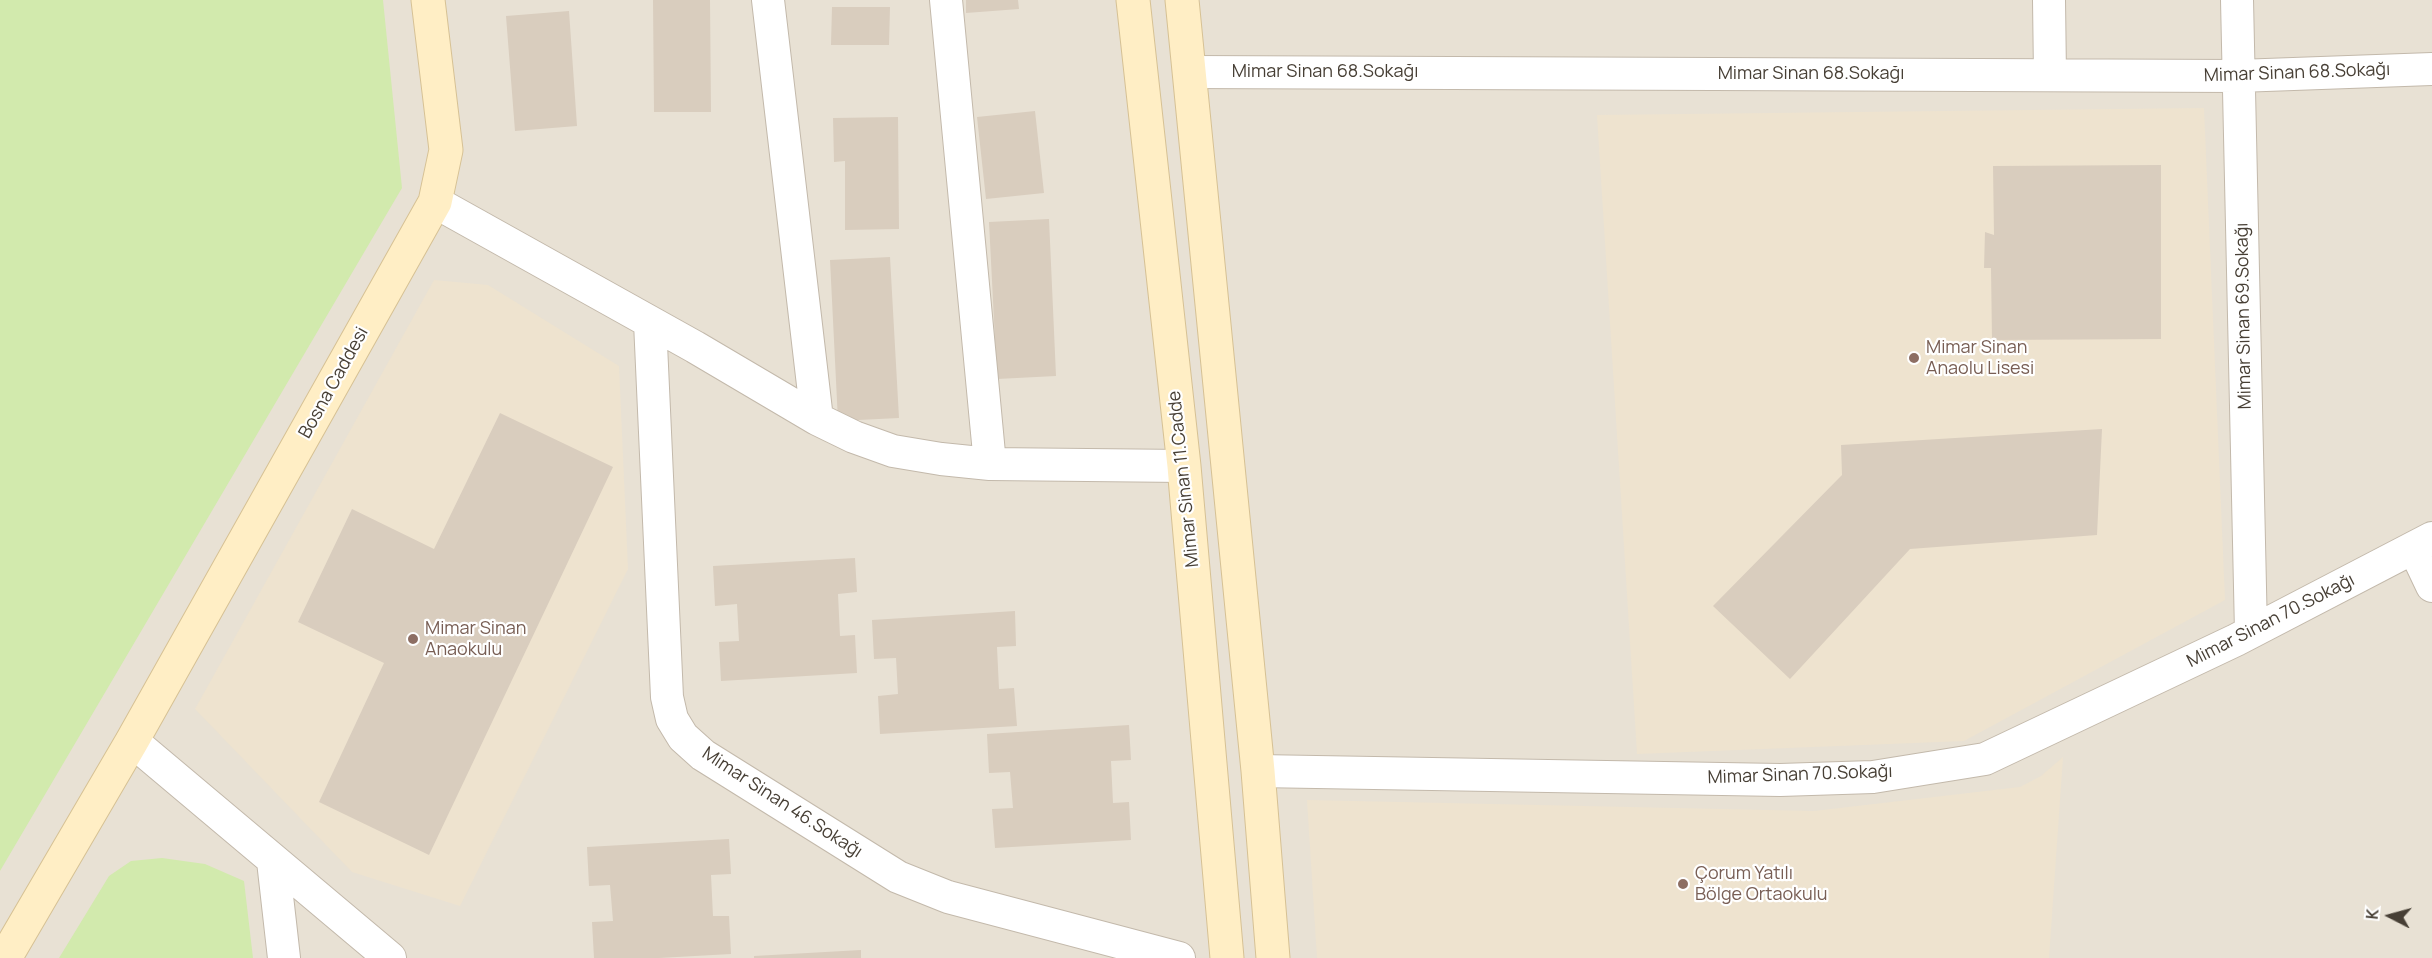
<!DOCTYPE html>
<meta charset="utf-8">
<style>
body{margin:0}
#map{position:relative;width:2432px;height:958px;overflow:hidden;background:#f4efe6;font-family:Manrope,sans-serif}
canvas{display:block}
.north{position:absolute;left:2360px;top:886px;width:60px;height:60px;-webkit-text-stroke:4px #fff;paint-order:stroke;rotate:276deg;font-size:16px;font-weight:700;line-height:24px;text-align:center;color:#473f35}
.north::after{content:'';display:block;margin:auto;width:21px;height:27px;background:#473f35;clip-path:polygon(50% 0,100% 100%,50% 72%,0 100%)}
</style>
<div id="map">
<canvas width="2432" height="958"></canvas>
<div class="north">K</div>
</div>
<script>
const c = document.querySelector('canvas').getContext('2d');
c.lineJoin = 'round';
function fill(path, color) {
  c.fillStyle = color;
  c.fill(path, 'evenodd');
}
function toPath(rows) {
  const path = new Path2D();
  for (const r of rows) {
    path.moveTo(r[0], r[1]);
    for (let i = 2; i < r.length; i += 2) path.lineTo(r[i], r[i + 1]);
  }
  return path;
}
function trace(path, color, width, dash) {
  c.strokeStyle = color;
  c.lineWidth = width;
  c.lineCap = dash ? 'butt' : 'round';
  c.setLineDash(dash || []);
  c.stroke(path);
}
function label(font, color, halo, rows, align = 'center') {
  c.font = font + ' Manrope,sans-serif';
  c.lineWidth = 4.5;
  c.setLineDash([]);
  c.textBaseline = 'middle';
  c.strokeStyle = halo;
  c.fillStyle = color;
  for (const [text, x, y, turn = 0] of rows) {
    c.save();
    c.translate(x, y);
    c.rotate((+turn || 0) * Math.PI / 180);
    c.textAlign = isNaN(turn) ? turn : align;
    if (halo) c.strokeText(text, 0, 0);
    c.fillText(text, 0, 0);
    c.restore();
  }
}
fill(toPath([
 [0,0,2432,0,2432,958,0,958]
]), '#e8e1d4');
fill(toPath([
 [2204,108,2225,600,1964,741,1637,754,1597,115],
 [434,280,488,285,619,366,628,569,460,906,352,872,195,709],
 [2063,757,2049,958,1317,958,1307,800,1814,811,2020,787,2041,776]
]), '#eee3cf');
fill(toPath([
 [0,0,383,0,402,188,0,871],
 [162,858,205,864,244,881,253,958,59,958,109,876,131,861]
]), '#d2eaad');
fill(toPath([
 [653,0,710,0,711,112,654,112],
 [966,0,1018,0,1019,9,966,13],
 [832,7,890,7,889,45,831,45],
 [569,11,577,126,515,131,506,16],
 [1035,111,1044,193,986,199,977,117],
 [898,117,899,229,845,230,845,161,834,162,833,118],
 [2161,165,2161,339,1992,340,1991,268,1984,268,1985,232,1994,235,1993,166],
 [1049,219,1056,376,997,379,989,222],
 [890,257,899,418,838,421,830,260],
 [500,413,613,467,429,855,319,802,384,663,298,622,352,509,434,549],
 [2102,429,2097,535,1910,549,1790,679,1713,606,1842,475,1841,445],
 [855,558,857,592,838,594,840,636,855,635,857,673,721,681,719,642,739,641,737,604,715,606,713,566],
 [1015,611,1016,646,997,647,999,689,1014,688,1017,726,880,734,878,696,898,694,896,658,874,659,872,620],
 [1129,725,1131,760,1111,761,1113,803,1129,802,1131,840,995,848,992,809,1013,808,1010,772,989,773,987,734],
 [729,839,731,874,711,875,713,916,729,916,731,954,659,958,594,958,592,922,613,921,610,885,589,886,587,847],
 [861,950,861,958,754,958,754,956]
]), '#d9cdbe');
const street = toPath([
 [768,0,817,419],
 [946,0,990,464],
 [2049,0,2050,75],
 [2237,0,2251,632],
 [1190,72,2238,76,2432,69],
 [435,202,695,347,817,419,854,437,893,451,941,459,990,464,1184,466],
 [650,322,667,697,672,719,683,737,703,755,898,877,948,897,1179,958],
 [2414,548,2432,586],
 [132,741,390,958],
 [1258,771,1780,780,1873,777,1985,759,2236,640,2432,538],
 [273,861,284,958]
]);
const secondary = toPath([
 [1133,0,1184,466,1227,958],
 [1182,0,1258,771,1273,958],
 [5,958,132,741,435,202,446,150,428,0]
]);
trace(street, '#c3b9ab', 34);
trace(secondary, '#d6c194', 35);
trace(street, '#fff', 32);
trace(secondary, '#ffeec5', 33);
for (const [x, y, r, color] of [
 [1914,358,6,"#8d6e63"],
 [413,639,6,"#8d6e63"],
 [1683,884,6,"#8d6e63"]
]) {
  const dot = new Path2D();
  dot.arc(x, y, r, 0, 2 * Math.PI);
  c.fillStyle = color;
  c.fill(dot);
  trace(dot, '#fff', 2);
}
label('18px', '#473f35', '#fff', [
 ["Mimar Sinan 68.Sokağı",1325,72],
 ["Mimar Sinan 68.Sokağı",2297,73,-2],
 ["Mimar Sinan 68.Sokağı",1811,74],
 ["Mimar Sinan 69.Sokağı",2244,316,-91],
 ["Bosna Caddesi",334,383,-61],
 ["Mimar Sinan 11.Cadde",1184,479,-96],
 ["Mimar Sinan 70.Sokağı",2271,621,-27],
 ["Mimar Sinan 70.Sokağı",1800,775,-2],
 ["Mimar Sinan 46.Sokağı",782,803,33]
]);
label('18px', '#785e54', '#fff', [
 ["Mimar Sinan",1926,348],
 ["Anaolu Lisesi",1926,369],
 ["Mimar Sinan",425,629],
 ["Anaokulu",425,650],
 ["Çorum Yatılı",1695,874],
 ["Bölge Ortaokulu",1695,895]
], 'left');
</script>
